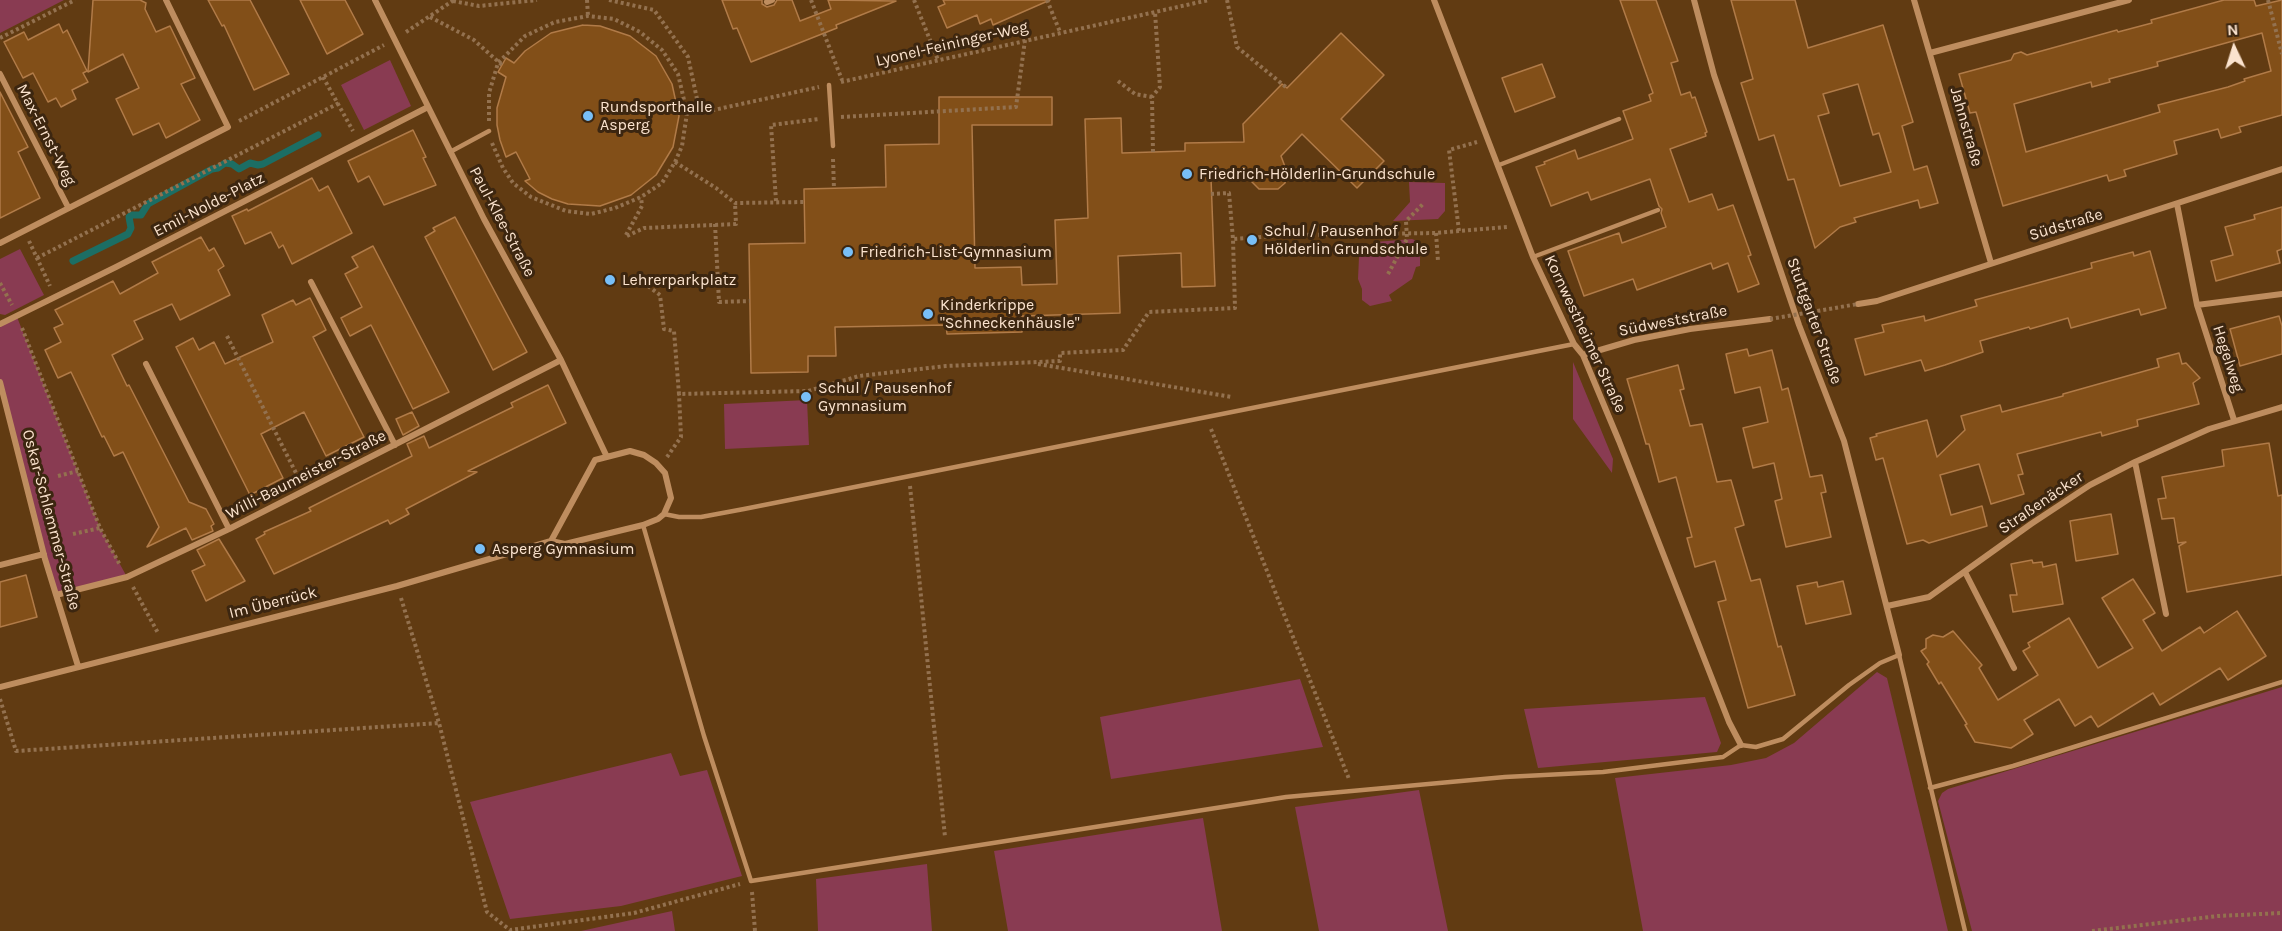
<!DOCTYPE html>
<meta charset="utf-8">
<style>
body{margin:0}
#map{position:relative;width:2282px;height:931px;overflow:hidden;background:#613b12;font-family:Karla,sans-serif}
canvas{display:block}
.north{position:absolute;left:2204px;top:18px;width:60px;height:60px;-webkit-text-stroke:4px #3c2610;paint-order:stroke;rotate:356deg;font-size:16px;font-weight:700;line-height:24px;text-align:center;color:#fbe3ce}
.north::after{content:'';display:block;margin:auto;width:21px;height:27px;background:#fbe3ce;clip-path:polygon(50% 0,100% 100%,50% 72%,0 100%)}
</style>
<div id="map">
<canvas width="2282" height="931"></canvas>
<div class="north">N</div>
</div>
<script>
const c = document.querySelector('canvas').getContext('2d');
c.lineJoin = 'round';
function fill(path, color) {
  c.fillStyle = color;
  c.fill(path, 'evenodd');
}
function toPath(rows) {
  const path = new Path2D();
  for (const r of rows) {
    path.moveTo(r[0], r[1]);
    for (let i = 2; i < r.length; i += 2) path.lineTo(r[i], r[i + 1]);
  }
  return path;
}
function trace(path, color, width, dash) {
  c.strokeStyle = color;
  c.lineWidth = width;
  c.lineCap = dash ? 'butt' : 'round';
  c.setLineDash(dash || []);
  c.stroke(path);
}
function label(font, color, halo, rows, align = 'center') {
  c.font = font + ' Karla,sans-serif';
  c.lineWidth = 6;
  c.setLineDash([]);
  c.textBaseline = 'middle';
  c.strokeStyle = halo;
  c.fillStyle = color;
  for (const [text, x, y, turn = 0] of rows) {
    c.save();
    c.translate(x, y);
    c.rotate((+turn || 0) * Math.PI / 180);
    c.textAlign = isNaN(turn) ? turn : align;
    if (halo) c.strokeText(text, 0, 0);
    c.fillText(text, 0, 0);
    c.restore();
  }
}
fill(toPath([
 [0,0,64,0,0,33],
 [390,60,411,106,364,130,341,85],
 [1409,182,1445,183,1445,211,1438,219,1393,221,1410,202],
 [1412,239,1420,242,1420,266,1416,267,1412,279,1389,295,1392,301,1370,306,1362,300,1362,289,1358,279,1359,257,1375,242],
 [20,249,44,295,5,315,0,314,0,259],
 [17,317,100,528,127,577,56,595,0,382,0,324],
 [1573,362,1613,459,1612,473,1573,419],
 [807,400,809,445,725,449,724,404],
 [1877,672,1887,678,1948,931,1643,931,1615,778,1731,765,1766,758,1794,743],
 [1300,679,1323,747,1111,779,1100,717],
 [2282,687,2282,931,1972,931,1938,801,1942,793,1948,789],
 [1705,697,1721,743,1717,752,1538,768,1524,709],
 [671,753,680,776,707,770,742,876,621,906,510,919,470,802],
 [1419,790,1448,931,1319,931,1295,807],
 [1203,818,1222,931,1008,931,994,851],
 [927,864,932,931,818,931,816,879],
 [672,911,675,931,581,931]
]), '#893b52');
trace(toPath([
 [73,261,128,234,131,228,129,217,132,215,141,215,148,204,212,169,218,168,225,163,232,164,239,169,250,163,258,165,263,164,318,135]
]), '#1c6e64', 7);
const building = toPath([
 [93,0,140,0,146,3,145,9,156,32,170,26,195,78,181,84,200,120,166,138,159,123,133,135,116,99,139,88,123,54,88,72,93,0],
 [208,0,250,0,289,74,254,90,224,25,222,26,208,0],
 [300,0,345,0,363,34,327,54,300,0],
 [722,0,762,0,762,4,767,7,774,5,777,0,792,0,800,21,831,9,828,0,896,1,836,25,837,28,751,62,737,28,733,29,722,0],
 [943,0,1050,0,993,25,991,19,980,24,977,15,947,28,938,7,945,4,943,0],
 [1620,0,1656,0,1678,61,1671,63,1681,95,1690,92,1692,98,1695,97,1707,132,1705,133,1706,136,1670,149,1689,202,1712,194,1718,210,1733,205,1751,255,1748,256,1759,284,1738,292,1728,263,1713,269,1711,263,1637,290,1633,279,1584,296,1568,251,1619,233,1622,243,1666,227,1661,213,1662,209,1659,206,1650,179,1591,200,1588,192,1551,206,1536,167,1545,164,1544,162,1575,150,1578,159,1633,139,1623,111,1651,101,1649,95,1653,93,1620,0],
 [1731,0,1795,0,1808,48,1883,25,1913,122,1902,126,1914,170,1927,166,1938,203,1920,208,1918,200,1854,218,1856,222,1840,227,1815,248,1794,179,1788,180,1774,135,1759,140,1741,83,1753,79,1731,0],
 [1858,84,1873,135,1879,133,1891,172,1840,186,1818,116,1829,113,1823,94,1858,84],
 [2224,0,2254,0,2256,6,2282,0,2282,115,2239,127,2241,132,2221,138,2218,129,2174,141,2177,154,2124,170,2126,176,2109,181,2107,175,2003,206,1976,112,1970,113,1959,74,2011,60,2014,54,2021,52,2027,55,2117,30,2118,32,2152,23,2151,20,2224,0],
 [2262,33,2271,71,2244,79,2245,81,2228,87,2158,105,2160,112,2026,152,2014,104,2091,82,2092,87,2110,82,2109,79,2158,66,2157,62,2262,33],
 [59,24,63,33,67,30,87,71,83,73,88,82,72,90,76,99,61,107,56,98,48,102,33,73,23,78,4,42,24,32,28,40,59,24],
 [583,25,600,26,630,36,656,56,672,84,679,116,673,147,656,175,631,195,600,206,568,204,552,199,538,192,525,181,530,179,516,152,506,157,500,140,497,125,497,108,506,77,498,72,506,58,514,63,525,51,551,33,583,25],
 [1341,33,1384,75,1341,119,1384,161,1357,188,1302,134,1281,156,1287,172,1285,183,1278,189,1259,189,1247,177,1211,178,1215,286,1182,287,1181,253,1118,256,1120,313,1022,316,1022,332,947,334,946,325,835,327,836,356,808,356,808,372,751,373,749,244,805,243,804,189,886,187,885,145,939,144,939,97,1052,97,1052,125,972,125,975,268,1021,267,1022,285,1057,284,1055,220,1088,218,1085,119,1121,118,1122,153,1185,151,1185,143,1244,142,1243,124,1282,84,1287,88,1341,33],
 [1542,64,1555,97,1515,112,1502,78,1542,64],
 [0,92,28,147,18,152,40,198,0,218,0,92],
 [413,130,426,157,423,158,436,185,384,205,369,176,358,182,348,161,413,130],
 [312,178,319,191,328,186,352,233,292,264,283,245,279,248,271,232,245,244,232,216,247,209,248,211,312,178],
 [2282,207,2282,249,2277,251,2280,263,2216,281,2211,261,2233,255,2225,227,2255,219,2254,215,2282,207],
 [455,217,527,352,493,370,425,237,435,231,433,228,455,217],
 [201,237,209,251,214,248,224,266,218,270,230,295,180,320,172,304,134,321,143,339,112,355,127,386,129,385,189,502,206,509,214,524,211,526,213,531,192,540,186,528,147,547,159,527,123,452,114,456,104,436,102,437,71,372,58,378,45,350,61,342,54,328,63,324,55,310,113,281,120,294,158,273,152,262,201,237],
 [373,246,449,392,413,409,371,325,350,336,341,318,362,307,345,274,358,267,352,257,373,246],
 [2150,251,2166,308,2141,315,2139,309,2071,328,2068,318,2030,329,2029,327,1980,341,1983,352,1945,365,1925,371,1921,360,1865,375,1855,339,1884,332,1882,325,1924,316,1925,321,1977,306,1975,300,2092,268,2091,263,2133,252,2134,256,2150,251],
 [310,298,326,330,313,337,364,437,326,456,304,412,261,434,283,478,250,495,176,347,193,338,199,350,214,342,225,364,273,342,262,315,293,300,296,305,310,298],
 [2279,316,2282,326,2282,354,2240,366,2230,329,2279,316],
 [1747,349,1749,356,1772,350,1782,390,1788,388,1810,477,1822,475,1826,492,1821,493,1831,537,1786,547,1775,501,1782,499,1774,463,1753,468,1743,428,1768,422,1760,387,1735,393,1726,354,1747,349],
 [2179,353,2182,364,2186,363,2200,378,2193,383,2199,404,2137,420,2138,426,2102,436,2101,432,2017,454,2023,474,2018,475,2024,494,1991,504,1979,464,1940,475,1951,515,1982,506,1987,526,1929,543,1923,540,1907,544,1883,458,1876,460,1870,438,1877,436,1876,434,1927,420,1937,457,1965,430,1961,416,2000,405,2002,412,2063,396,2063,394,2159,367,2157,359,2179,353],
 [1678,365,1684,389,1680,390,1690,426,1702,424,1717,482,1731,480,1744,525,1735,528,1751,581,1760,579,1778,647,1781,646,1795,695,1748,708,1718,602,1726,600,1715,561,1695,567,1687,538,1692,537,1676,477,1659,482,1649,444,1646,444,1627,379,1678,365],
 [548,385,566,423,468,471,477,472,406,509,409,514,390,524,388,520,274,574,256,539,265,534,264,532,311,511,309,508,412,456,407,444,424,436,429,448,513,407,511,403,548,385],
 [412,412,419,426,403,435,396,419,412,412],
 [2269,443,2278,496,2282,495,2282,575,2187,592,2179,546,2186,542,2178,543,2174,518,2162,519,2158,499,2166,498,2162,477,2224,466,2222,450,2269,443],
 [2111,514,2118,554,2076,561,2070,521,2111,514],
 [219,539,245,581,206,601,192,571,205,565,197,550,219,539],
 [2032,560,2033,563,2042,562,2043,567,2056,564,2063,604,2013,612,2010,595,2017,595,2011,564,2032,560],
 [26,575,37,617,0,627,0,582,26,575],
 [2133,579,2155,613,2143,620,2162,651,2200,627,2204,633,2237,611,2266,656,2228,680,2220,668,2160,705,2153,693,2098,727,2091,716,2075,726,2059,699,2024,720,2033,734,2011,748,1975,742,1965,725,1967,724,1941,682,1939,684,1927,664,1929,662,1921,651,1926,648,1926,639,1933,635,1943,637,1953,631,1982,665,1979,668,1998,700,2038,675,2023,651,2030,647,2028,643,2069,618,2098,668,2133,648,2102,598,2133,579],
 [1843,581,1851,614,1806,624,1797,586,1817,582,1818,587,1843,581]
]);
fill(building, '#824f18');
trace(building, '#b17b48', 1.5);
trace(toPath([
 [587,0,588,16],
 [609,0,654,10,688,57,700,113],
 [811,0,842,80],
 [914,0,938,60],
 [1047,0,1060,32],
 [1227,0,1237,47,1287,88],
 [2268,0,2282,54],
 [453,1,479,6,537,0],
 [430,17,474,40,502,65],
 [406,32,454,0],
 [0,38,75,0],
 [323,77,353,131],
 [1118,81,1135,94,1152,97],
 [841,82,1209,0],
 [841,117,1016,107,1025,40],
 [239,121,384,45],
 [489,121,489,93,498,63,525,36,555,22,588,16,614,19,640,32,662,50,678,74,687,113,700,113,819,87],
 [492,143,503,168,513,183,531,197,566,211,591,214,615,208,641,197,662,183,675,162,682,146,687,113],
 [1153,152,1152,97,1160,87,1155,12],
 [833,159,834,189],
 [675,162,716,188,735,203,805,202],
 [1211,194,1229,193,1233,239],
 [776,201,771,125,819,119],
 [715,224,719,302,750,301],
 [1459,231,1449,150,1477,142],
 [1436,233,1438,261],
 [626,235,642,206,641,197],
 [627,236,644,228,736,224,735,203],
 [29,241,50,286],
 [37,258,339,103],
 [1388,274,1407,239,1406,221,1424,203],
 [0,283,12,305],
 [648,286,660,295,664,329,674,331,679,394,808,391,859,376,946,366,1060,361,1060,353,1123,350,1149,312,1235,308,1233,239,1291,235,1436,233,1508,227],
 [22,328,100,528,120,565],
 [227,336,299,479],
 [1038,364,1232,397],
 [1211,429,1349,779],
 [667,457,681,437,679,394],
 [58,476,78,471],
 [910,486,945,837],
 [73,534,100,528],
 [133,587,158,633],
 [401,598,439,723,487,912,510,930,634,913,740,884],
 [0,699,16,751,439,723],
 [752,892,755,931],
 [2092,931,2218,916,2282,913]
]), '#93714f', 4, [3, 3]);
trace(toPath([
 [829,85,833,146],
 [450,152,489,131],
 [1499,165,1619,119],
 [1533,257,1658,210],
 [664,514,679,517,701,517,744,509,1574,344],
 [643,525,704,736,751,881,1286,797,1505,777,1603,772,1723,757,1741,745,1756,747,1783,739,1849,685,1880,663,1899,655,1965,931],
 [1930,788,2013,766,2282,682]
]), '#be8d5f', 4.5);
trace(toPath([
 [375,0,484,219,561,360,607,457],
 [1434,0,1533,257,1574,344,1583,355,1619,441,1729,722,1741,745],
 [1694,0,1714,75,1799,325,1844,441,1899,655],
 [1914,0,1991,263],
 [767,2,772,0],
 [1930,53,2129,0],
 [0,74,68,207],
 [2177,204,2197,305],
 [0,243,228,127,166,0],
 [311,282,395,445],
 [1858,304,1877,301,2282,169],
 [0,324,116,267,428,107],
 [1583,355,1634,340,1690,329,1770,319],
 [146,364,229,529],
 [0,382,45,559,78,666],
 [2234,420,2197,305,2282,294],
 [2135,462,2166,614],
 [0,565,44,554],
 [1965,572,2014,668],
 [56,595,127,577,229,529,561,360],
 [1887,606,1929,597,2031,524,2090,485,2135,462,2209,429,2282,407],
 [0,687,397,586,551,541,565,544,643,525,658,519,664,514,671,498,665,473,656,463,644,455,630,451,595,460,551,541]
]), '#be8d5f', 6);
trace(toPath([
 [1770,319,1858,304]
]), '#93714f', 4, [3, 3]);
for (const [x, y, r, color] of [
 [588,116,6,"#78bff7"],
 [1187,174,6,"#78bff7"],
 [1252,240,6,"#78bff7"],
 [848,252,6,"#78bff7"],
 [610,280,6,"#78bff7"],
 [928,314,6,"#78bff7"],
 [806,397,6,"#78bff7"],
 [480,549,6,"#78bff7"]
]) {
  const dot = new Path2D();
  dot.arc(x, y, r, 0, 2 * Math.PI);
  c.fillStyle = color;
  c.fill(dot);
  trace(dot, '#3c2610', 2);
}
label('16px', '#fbe3ce', '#3c2610', [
 ["Lyonel-Feininger-Weg",952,44,-13],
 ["Jahnstraße",1966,127,74],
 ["Max-Ernst-Weg",46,135,63],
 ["Emil-Nolde-Platz",209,205,-27],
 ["Paul-Klee-Straße",502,222,62],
 ["Südstraße",2066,225,-17],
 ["Südweststraße",1673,321,-11],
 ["Stuttgarter Straße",1814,321,70],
 ["Kornwestheimer Straße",1585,334,65],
 ["Hegelweg",2228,359,72],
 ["Willi-Baumeister-Straße",306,475,-27],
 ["Straßenäcker",2041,503,-34],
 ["Oskar-Schlemmer-Straße",51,520,75],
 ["Im Überrück",273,603,-14]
]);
label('16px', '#fbe3ce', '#3c2610', [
 ["Rundsporthalle",600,107],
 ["Asperg",600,125],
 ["Friedrich-Hölderlin-Grundschule",1199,174],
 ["Schul / Pausenhof",1264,231],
 ["Hölderlin Grundschule",1264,249],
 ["Friedrich-List-Gymnasium",860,252],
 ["Lehrerparkplatz",622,280],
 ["Kinderkrippe",940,305],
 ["\"Schneckenhäusle\"",940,323],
 ["Schul / Pausenhof",818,388],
 ["Gymnasium",818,406],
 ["Asperg Gymnasium",492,549]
], 'left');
</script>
